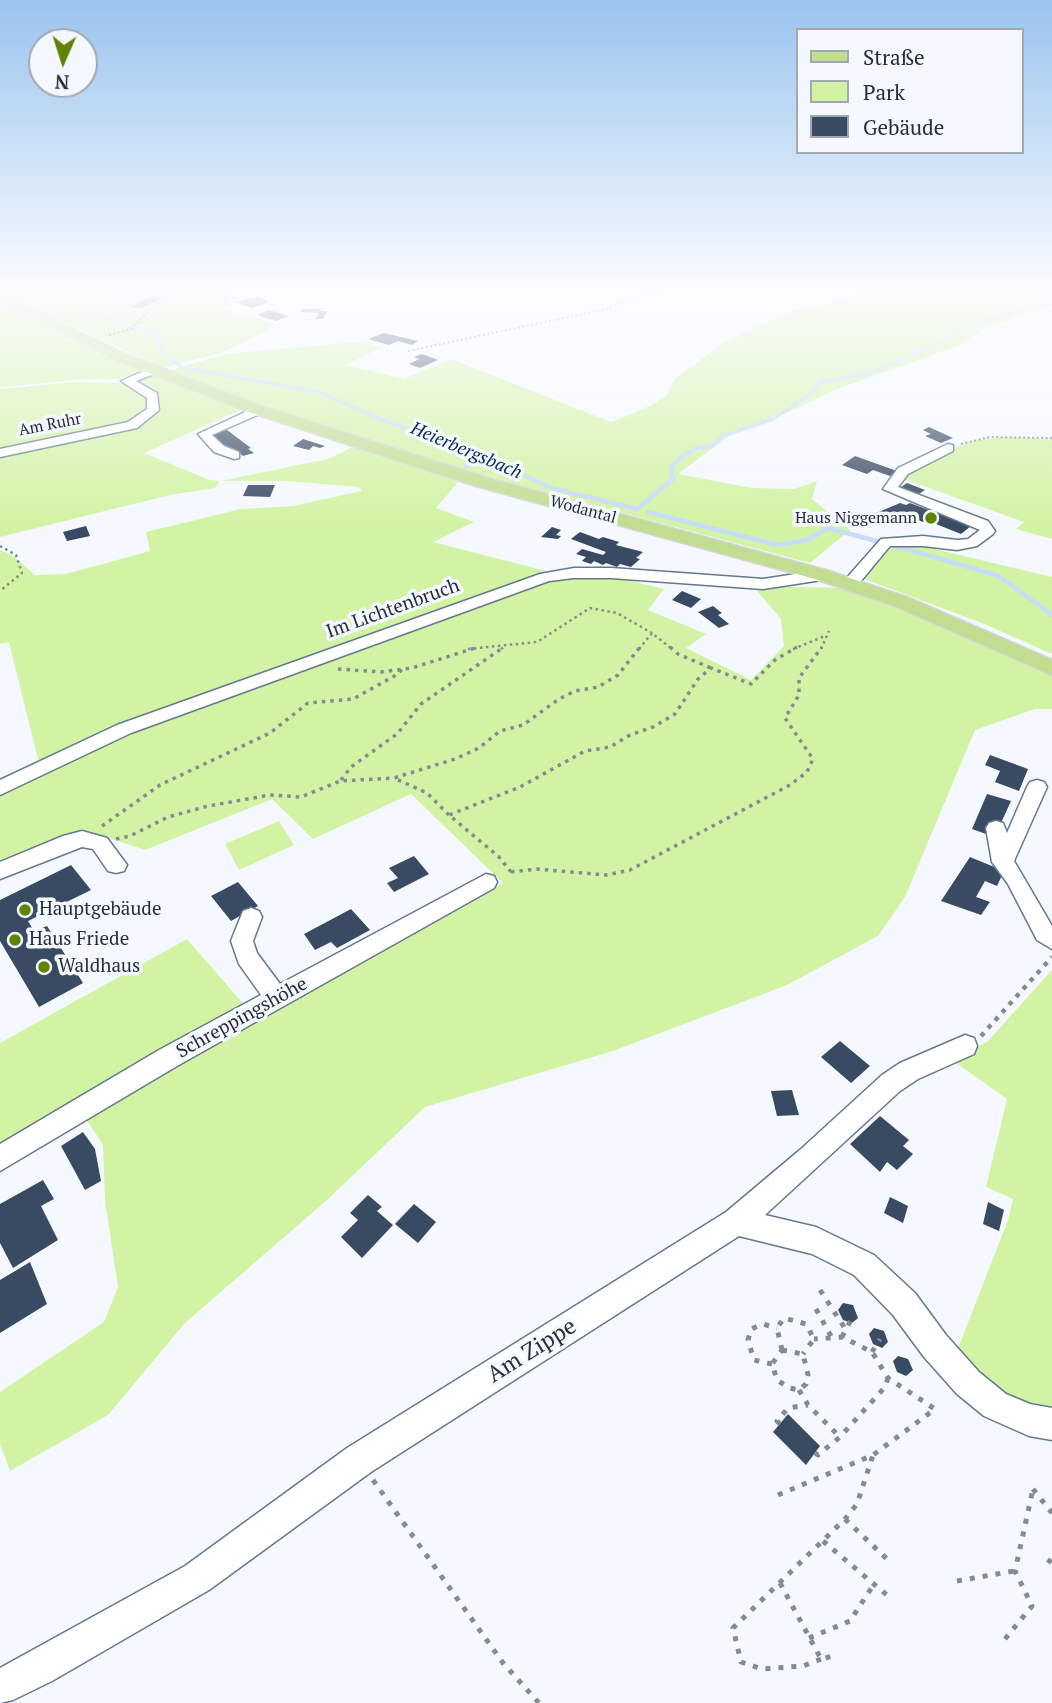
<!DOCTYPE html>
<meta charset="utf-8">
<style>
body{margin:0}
#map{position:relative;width:1052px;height:1703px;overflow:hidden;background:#f5f9ff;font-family:"PT Serif",serif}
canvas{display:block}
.legend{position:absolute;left:796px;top:28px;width:228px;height:126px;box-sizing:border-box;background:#f5f9ff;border:2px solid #a2a8b0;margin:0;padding:9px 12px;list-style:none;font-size:21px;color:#262f39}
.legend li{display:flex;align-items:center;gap:14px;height:35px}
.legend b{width:35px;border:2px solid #a2a8b0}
.north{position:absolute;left:28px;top:28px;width:70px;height:70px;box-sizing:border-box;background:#f5f9ff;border:2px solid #a2a8b0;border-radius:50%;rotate:183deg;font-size:19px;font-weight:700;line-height:28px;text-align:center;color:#262f39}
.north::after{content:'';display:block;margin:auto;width:24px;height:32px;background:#5f8403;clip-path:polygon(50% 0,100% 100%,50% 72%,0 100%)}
</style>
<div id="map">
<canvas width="1052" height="1703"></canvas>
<ul class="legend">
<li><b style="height:9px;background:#c1dd8f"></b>Straße</li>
<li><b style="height:19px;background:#d2f3a3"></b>Park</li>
<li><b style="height:19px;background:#394b62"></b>Gebäude</li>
</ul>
<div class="north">N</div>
</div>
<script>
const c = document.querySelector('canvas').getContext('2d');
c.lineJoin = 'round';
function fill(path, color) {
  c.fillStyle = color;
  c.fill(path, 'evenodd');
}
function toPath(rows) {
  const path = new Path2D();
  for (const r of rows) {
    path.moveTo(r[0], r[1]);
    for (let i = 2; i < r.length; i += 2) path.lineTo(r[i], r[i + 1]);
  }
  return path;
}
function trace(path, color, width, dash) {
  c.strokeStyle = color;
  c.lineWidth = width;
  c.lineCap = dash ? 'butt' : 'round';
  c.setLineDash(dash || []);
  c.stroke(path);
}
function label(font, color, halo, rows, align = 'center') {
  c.font = font + ' "PT Serif",serif';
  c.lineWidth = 7;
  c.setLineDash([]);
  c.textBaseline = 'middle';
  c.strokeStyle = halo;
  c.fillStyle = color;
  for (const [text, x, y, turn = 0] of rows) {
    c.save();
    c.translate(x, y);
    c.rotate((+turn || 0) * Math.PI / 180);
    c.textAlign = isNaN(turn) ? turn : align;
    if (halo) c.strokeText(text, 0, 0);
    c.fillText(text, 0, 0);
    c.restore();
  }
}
fill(toPath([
 [0,288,239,288,221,309,273,323,266,332,220,353,163,368,0,292],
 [878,288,1052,288,1052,305,988,327,960,345,837,389,780,416,730,435,678,474,752,488,794,489,817,481,812,499,850,530,810,563,448,466,262,406,171,370,226,354,356,342,381,347,347,365,404,379,451,359,611,422,650,406,667,395,674,380,723,343,786,313,859,296],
 [0,303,96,351,144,371,119,379,75,380,0,387],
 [153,374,243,409,144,453,210,480,220,481,328,459,353,447,460,480,436,508,474,522,433,542,546,571,344,644,39,763,9,642,0,644,0,550,12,555,35,575,66,574,150,551,146,532,241,509,293,506,362,491,359,487,285,481,220,481,215,488,170,495,0,537,0,455,137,425,157,395,132,381],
 [74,382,123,383,149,397,149,410,129,424,0,452,0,389],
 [1005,437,1052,439,1052,539,1016,529,1024,522,901,478,946,450,978,440],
 [905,542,1052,577,1052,654,982,623,864,579,889,550],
 [561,578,623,579,664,589,648,610,706,634,686,648,751,680,784,646,781,619,753,586,842,588,933,620,1052,673,1052,709,1035,709,975,730,905,897,878,936,787,985,613,1051,425,1107,327,1200,185,1323,108,1415,10,1471,0,1444,0,1392,104,1322,118,1287,105,1200,103,1145,84,1116,386,944,503,883,411,794,313,839,272,799,145,850,82,829,0,866,0,794,126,732],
 [279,821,294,845,239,870,225,844],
 [187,939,247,1008,0,1151,0,1043],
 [1052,970,1052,1416,986,1390,955,1356,1008,1220,1013,1199,986,1187,1007,1099,952,1060,987,1042]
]), '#d2f3a3');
trace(toPath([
 [106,288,129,294,130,299,122,304,95,309,94,313,138,331,155,333,162,352,183,368,319,392,382,420,456,445],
 [712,445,723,436,773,419,805,398,822,382,867,374,928,348,975,323,1019,311,1052,297]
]), '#c6dcf8', 3.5);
trace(toPath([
 [451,444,475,452,551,488,637,509,673,479,671,469,678,459,697,448,710,447,714,444],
 [466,466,492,462],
 [648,512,777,545,808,540,828,528,880,542],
 [892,545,999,576,1052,615]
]), '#c6dcf8', 4.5);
fill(toPath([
 [151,295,163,297,142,308,131,307],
 [259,296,269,302,252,308,235,302],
 [302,309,321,309,319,311,327,311,323,319,316,319,318,313,300,312],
 [269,310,289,316,276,321,257,315],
 [384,333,418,341,412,345,398,341,389,345,368,339],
 [422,354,438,360,420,368,409,364,419,359,414,357],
 [929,427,953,438,941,443,925,436,931,434,923,430],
 [227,430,251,448,248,449,254,453,243,456,238,452,232,453,209,435],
 [303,439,325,446,320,448,313,446,309,450,293,446],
 [855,456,897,471,890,476,873,470,867,474,842,465],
 [907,483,925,490,919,494,901,487],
 [248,485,275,485,270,497,243,496],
 [900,503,906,505,910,503,971,526,961,534,926,520,923,522,907,516,883,522,869,516],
 [86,526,90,536,67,541,63,532],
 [552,527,561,530,556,535,561,536,558,539,541,537],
 [580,532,599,539,603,537,619,542,616,545,643,552,636,558,640,559,631,567,620,564,617,567,606,563,603,565,594,561,591,564,582,561,586,557,576,554,582,549,603,555,606,552,571,539],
 [682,591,701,599,691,608,672,600],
 [713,606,722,613,718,615,729,624,719,628,698,612],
 [990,755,1028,769,1019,791,995,782,1000,771,985,765],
 [987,794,1011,801,1001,823,994,820,986,834,972,829],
 [414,856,429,874,394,892,387,883,398,878,389,868],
 [970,857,1004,871,997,886,985,881,976,897,990,902,981,915,941,901],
 [71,865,91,890,28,921,34,931,47,926,83,983,39,1007,0,941,0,900],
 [238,882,258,906,231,921,211,896],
 [351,909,370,930,337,948,331,942,315,950,304,934],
 [840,1041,870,1066,851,1083,821,1057],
 [792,1090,799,1115,777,1116,771,1091],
 [880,1116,909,1140,903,1146,913,1154,897,1170,887,1162,880,1172,850,1144],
 [83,1132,95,1149,101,1181,85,1190,61,1146],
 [43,1180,54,1199,41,1206,58,1240,13,1268,0,1243,0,1204],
 [368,1195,382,1207,377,1211,393,1225,362,1258,341,1237,358,1220,350,1213],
 [890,1197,908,1206,903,1223,884,1213],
 [988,1202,1004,1210,999,1231,983,1224],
 [414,1204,436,1222,418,1243,395,1224],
 [30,1262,47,1304,0,1333,0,1280],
 [843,1303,853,1305,858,1318,852,1323,843,1320,838,1310],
 [874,1328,884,1331,888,1342,882,1348,873,1344,869,1334],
 [898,1356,908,1359,913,1370,906,1376,897,1372,893,1361],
 [788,1414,820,1446,806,1465,773,1432]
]), '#394b62');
const minor = toPath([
 [155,366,161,370,159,372,136,381,157,393,159,410,137,428,0,457,0,449,128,422,147,409,147,398,121,381,155,366],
 [258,406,264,410,262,413,212,435,224,446,239,452,239,458,234,459,214,452,198,434,258,406],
 [948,444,953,445,953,451,908,474,898,487,988,521,995,531,993,534,977,546,957,550,923,546,890,546,856,587,844,587,842,584,844,581,881,539,923,536,957,540,968,539,980,530,883,489,898,468,948,444],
 [574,568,611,568,763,579,822,570,830,575,822,580,763,589,611,578,574,578,549,581,131,733,0,795,0,780,117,725,540,574,574,568],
 [1037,780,1044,782,1047,787,1014,861,1052,926,1052,949,1037,940,1008,884,992,862,986,828,989,823,996,821,1003,823,1007,833,1027,787,1030,782,1037,780],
 [82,831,107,838,127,865,124,871,116,873,108,871,93,849,82,847,0,879,0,862,63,836,82,831],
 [486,874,494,876,497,882,494,888,177,1066,0,1171,0,1144,159,1050,261,995,239,964,231,941,243,911,251,908,259,911,262,917,253,941,257,953,280,984,486,874],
 [965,1035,974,1038,977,1046,974,1054,918,1079,900,1091,765,1215,816,1227,874,1255,915,1293,946,1335,979,1372,1006,1394,1030,1404,1052,1408,1052,1440,1029,1436,984,1416,957,1394,924,1357,893,1315,854,1275,812,1254,739,1236,371,1472,209,1590,52,1681,13,1700,0,1703,0,1668,185,1566,347,1448,726,1212,801,1149,882,1075,900,1063,965,1035]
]);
const major = toPath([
 [0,293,126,354,264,407,488,478,829,571,909,598,1052,660,1052,675,895,606,815,579,476,486,252,413,116,360,0,302,0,293]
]);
trace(minor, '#647890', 3);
trace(major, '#d4d5d7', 3);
trace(toPath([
 [109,335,131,329,158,302],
 [408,351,606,309,636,297,692,288],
 [961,444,990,437,1052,438]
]), '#848b93', 2, [2, 2.5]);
trace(toPath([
 [0,546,16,555,22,573,0,591],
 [468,649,537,642,590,608,617,613,652,633],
 [501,649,506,646],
 [639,649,652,633,672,649],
 [793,649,825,636],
 [821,649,829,631]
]), '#848b93', 2.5, [2.5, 3.5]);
trace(toPath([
 [670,647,678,654,711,668],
 [338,669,381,672,412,668,478,647],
 [341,780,351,767,397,734,421,704,504,647],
 [449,815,427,793,394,778,455,759,479,748,500,731,523,725,559,699,575,691,598,687,618,675,640,647],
 [102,826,160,785,270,733,308,703,353,699,398,674,402,669],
 [116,839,130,836,168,817,208,806,270,795,301,797,340,781,394,778],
 [511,872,499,857,449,815,520,787,585,751,610,747,630,735,653,727,675,714,698,679,711,668,751,684,775,660,797,647],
 [511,872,537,869,606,875,630,870,790,785,807,772,813,759,785,718,799,695,799,678,822,647]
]), '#848b93', 3.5, [3.5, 5]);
trace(toPath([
 [981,1036,1052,957]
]), '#848b93', 4.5, [4.5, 6]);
trace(toPath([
 [820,1290,846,1330],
 [816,1309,832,1338],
 [842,1337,852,1318],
 [782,1350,777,1328,784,1318,806,1324,814,1339,803,1354],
 [782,1350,803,1354,808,1375,806,1384,799,1390,789,1388,777,1380,772,1364,782,1350],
 [872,1352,880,1339],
 [772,1364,754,1360,748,1340,751,1329,763,1324,777,1328],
 [799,1390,808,1405,840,1437],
 [780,1424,777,1421,788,1408,808,1405],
 [815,1453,818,1455,840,1437,885,1387,888,1378],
 [373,1480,503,1663,539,1703],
 [1033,1489,1052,1513],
 [778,1495,873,1455,935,1409,888,1378,872,1352,842,1337,814,1339],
 [845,1519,889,1561],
 [823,1541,888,1596],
 [1048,1563,1052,1558],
 [957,1581,1014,1571],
 [780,1583,821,1659,837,1655],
 [809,1638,850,1621,874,1584],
 [1005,1639,1032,1606,1015,1571,1033,1489],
 [821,1659,803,1666,762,1669,741,1662,733,1628,845,1519,857,1504,873,1455]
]), '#848b93', 5, [5, 8]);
fill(minor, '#fff');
fill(major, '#c1dd8f');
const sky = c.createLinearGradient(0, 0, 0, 526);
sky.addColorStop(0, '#9ac4ee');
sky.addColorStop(0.55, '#fafcff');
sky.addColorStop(1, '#fafcff00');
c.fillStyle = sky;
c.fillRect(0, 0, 1052, 526);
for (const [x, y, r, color] of [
 [931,518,7,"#5f8403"],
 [25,910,7,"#5f8403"],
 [15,940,7,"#5f8403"],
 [44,967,7,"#5f8403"]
]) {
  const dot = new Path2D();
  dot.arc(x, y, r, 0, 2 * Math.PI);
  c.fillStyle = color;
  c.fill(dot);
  trace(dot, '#f5f9ff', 2.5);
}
label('16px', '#262f39', '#f5f9ff', [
 ["Am Ruhr",50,425,-11],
 ["Wodantal",583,510,15]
]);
label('16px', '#262f39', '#f5f9ff', [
 ["Haus Niggemann",917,518]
], 'right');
label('italic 18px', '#022a53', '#f5f9ff', [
 ["Heierbergsbach",466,451,23]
]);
label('19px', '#262f39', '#f5f9ff', [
 ["Im Lichtenbruch",393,609,-20],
 ["Schreppingshöhe",242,1018,-29]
]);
label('19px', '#262f39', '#f5f9ff', [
 ["Hauptgebäude",39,910],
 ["Haus Friede",29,940],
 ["Waldhaus",58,967]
], 'left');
label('23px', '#262f39', '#f5f9ff', [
 ["Am Zippe",532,1351,-32]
]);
</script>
